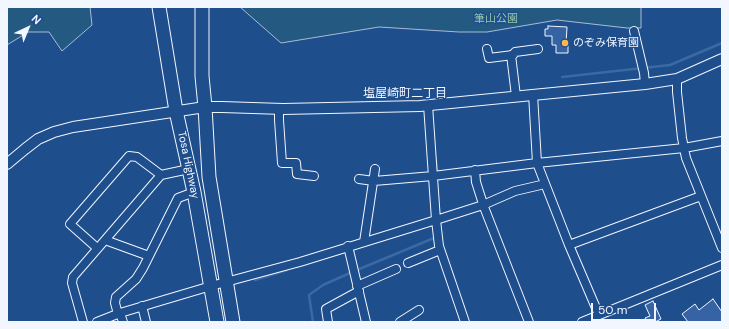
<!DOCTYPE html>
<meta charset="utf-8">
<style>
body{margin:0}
#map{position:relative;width:729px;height:329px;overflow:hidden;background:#1f4e8c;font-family:"DM Sans",sans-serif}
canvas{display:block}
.frame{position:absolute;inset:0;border:8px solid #f2f6ff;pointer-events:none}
.north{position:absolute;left:8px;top:8px;width:40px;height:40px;-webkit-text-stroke:3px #1f4e8c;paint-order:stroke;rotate:44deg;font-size:11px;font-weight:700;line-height:16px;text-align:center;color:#f2f6ff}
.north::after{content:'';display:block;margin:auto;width:14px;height:18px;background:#f2f6ff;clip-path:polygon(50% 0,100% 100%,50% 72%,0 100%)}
.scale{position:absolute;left:591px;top:303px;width:65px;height:18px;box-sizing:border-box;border:2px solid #f2f6ff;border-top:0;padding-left:5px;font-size:12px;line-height:14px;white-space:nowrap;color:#f2f6ff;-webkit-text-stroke:3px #1f4e8c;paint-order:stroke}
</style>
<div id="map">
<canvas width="729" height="329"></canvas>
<div class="frame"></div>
<div class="north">N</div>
<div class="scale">50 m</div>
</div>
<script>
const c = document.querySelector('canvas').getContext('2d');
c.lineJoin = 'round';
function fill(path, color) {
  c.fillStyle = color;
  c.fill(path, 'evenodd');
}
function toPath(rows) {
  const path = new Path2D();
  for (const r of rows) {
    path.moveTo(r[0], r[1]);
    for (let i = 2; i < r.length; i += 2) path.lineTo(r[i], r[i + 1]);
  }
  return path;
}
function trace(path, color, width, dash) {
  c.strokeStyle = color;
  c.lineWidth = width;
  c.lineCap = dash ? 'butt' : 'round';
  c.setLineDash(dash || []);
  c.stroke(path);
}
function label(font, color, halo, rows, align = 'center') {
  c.font = font + ' "DM Sans","Noto Sans JP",sans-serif';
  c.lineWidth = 3;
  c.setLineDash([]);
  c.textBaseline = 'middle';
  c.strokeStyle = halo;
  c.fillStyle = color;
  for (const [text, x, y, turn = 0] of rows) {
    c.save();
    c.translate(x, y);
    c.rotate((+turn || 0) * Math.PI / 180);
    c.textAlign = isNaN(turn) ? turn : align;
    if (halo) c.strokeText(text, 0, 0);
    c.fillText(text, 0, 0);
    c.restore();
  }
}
const green = toPath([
 [7,7,90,7,92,25,62,51,49,32,28,32,7,45,7,7],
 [240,7,641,7,641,28,627,28,557,20,487,32,459,32,379,27,281,43,240,7]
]);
fill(green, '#245a82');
trace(green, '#a8bbd7', 1);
trace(toPath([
 [562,77,670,65,722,43],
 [435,154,437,169],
 [357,270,434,238],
 [255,280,287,270],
 [313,322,309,295,323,285,350,273]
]), '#3b69a3', 2.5);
const building = toPath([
 [548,26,567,27,566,44,568,44,568,53,556,53,556,45,552,45,552,36,545,36,545,29,548,29,548,26],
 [713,299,722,312,722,322,688,322,682,314,695,304,699,310,713,299],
 [653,301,661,319,655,322,647,322,645,318,650,316,645,305,653,301]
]);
fill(building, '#3563a3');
trace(building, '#f2f6ff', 1);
const minor = toPath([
 [634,31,644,73,645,84],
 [487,49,489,58,513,55,515,52,538,49],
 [511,55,516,96],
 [677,79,677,92,682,138,686,158,722,248],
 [533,94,537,163,569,245,599,315],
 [428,105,436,220,439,246,465,322],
 [279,108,279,120,282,163,296,163,297,174,314,176],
 [475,170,476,182,484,207,529,322],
 [359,179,374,181,433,176,537,163,684,148,722,141],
 [105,240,161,175],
 [364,242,375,169],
 [569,245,701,196],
 [348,246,366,322],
 [97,248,70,224,129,156,137,157,161,175,189,169],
 [408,263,440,250],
 [357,286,396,269],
 [142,306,146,322],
 [120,313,123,322],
 [118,314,115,303,116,297,136,279,143,268,178,198,194,192],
 [83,322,72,283,73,277,105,240,149,256],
 [97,322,120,313,211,286,300,262,436,220,483,205,515,191,545,184],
 [328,322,326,309,359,291],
 [400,322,419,310],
 [582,322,722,265]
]);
const tertiary = toPath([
 [7,164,25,149,38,139,54,132,73,127,205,107,222,107,283,109,420,106,645,84,677,79,722,59]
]);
const trunk = toPath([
 [159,7,176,111,194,192,217,322],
 [202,7,202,76,205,107,209,177,233,322]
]);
trace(minor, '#f2f6ff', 10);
trace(tertiary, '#f2f6ff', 12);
trace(trunk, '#f2f6ff', 15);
trace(minor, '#1f4e8c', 8);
trace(tertiary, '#1f4e8c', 10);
trace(trunk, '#1f4e8c', 13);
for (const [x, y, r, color] of [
 [565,43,4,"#ffb74d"]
]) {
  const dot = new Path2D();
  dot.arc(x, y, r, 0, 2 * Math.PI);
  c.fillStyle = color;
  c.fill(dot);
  trace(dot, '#1f4e8c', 1.5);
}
label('11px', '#97c8a6', '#1f4e8c', [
 ["筆山公園",496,19]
]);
label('11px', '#f2f6ff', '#1f4e8c', [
 ["のぞみ保育園",573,43]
], 'left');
label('11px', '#f2f6ff', '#1f4e8c', [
 ["Tosa Highway",188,165,78]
]);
label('12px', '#f2f6ff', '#1f4e8c', [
 ["塩屋崎町二丁目",405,94]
]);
</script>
